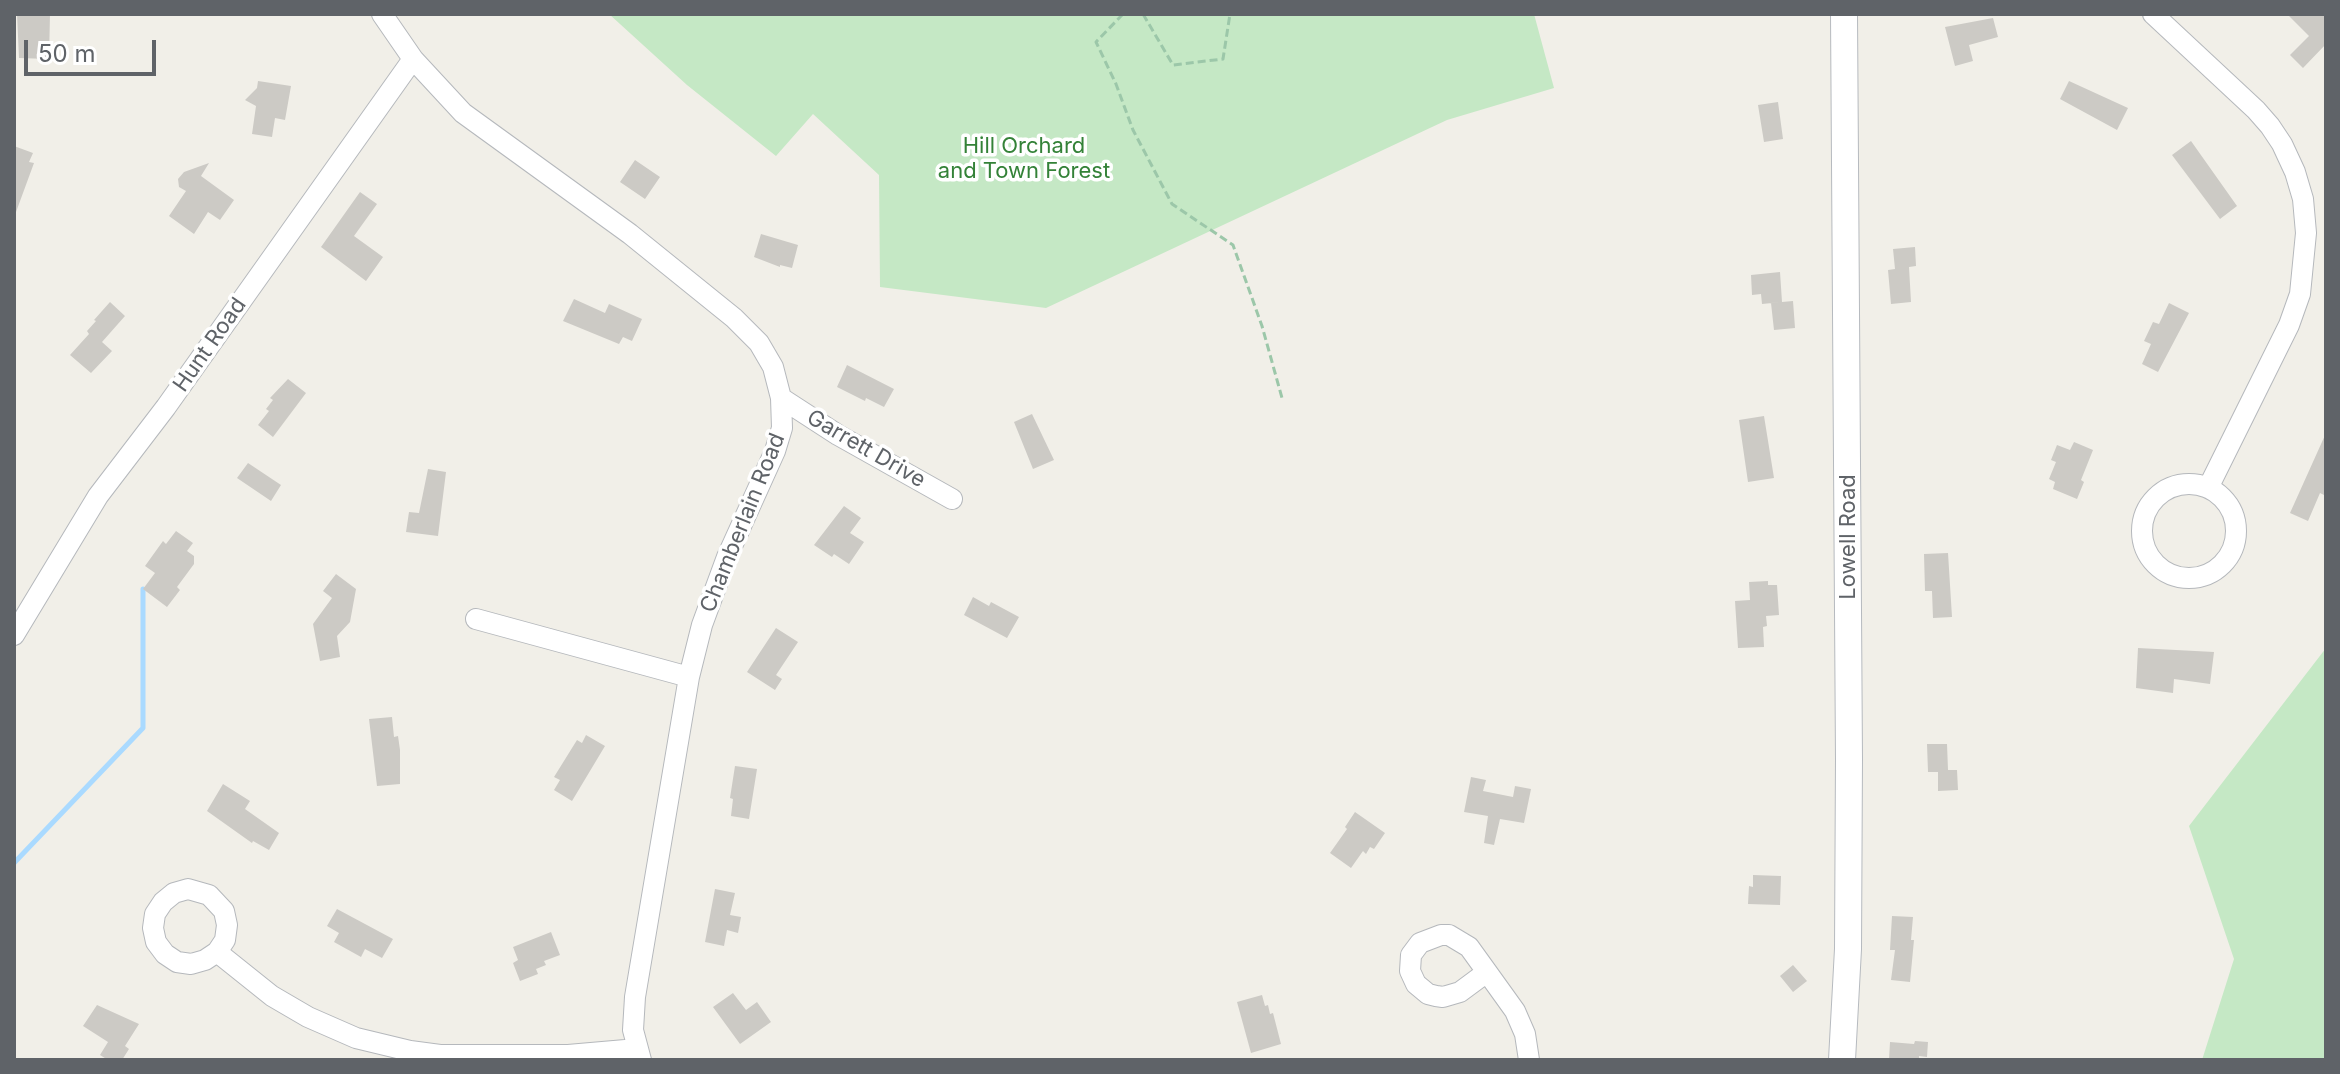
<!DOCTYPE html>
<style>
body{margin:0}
#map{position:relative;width:2340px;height:1074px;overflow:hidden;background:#f1efe8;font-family:Inter,sans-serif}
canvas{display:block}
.frame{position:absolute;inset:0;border:16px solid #5f6368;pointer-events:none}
.scale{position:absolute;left:24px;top:40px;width:132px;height:36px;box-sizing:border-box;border:4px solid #5f6368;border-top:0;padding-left:10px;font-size:24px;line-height:28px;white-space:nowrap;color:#5f6368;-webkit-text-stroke:6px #fff;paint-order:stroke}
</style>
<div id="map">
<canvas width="2340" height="1074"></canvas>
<div class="frame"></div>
<div class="scale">50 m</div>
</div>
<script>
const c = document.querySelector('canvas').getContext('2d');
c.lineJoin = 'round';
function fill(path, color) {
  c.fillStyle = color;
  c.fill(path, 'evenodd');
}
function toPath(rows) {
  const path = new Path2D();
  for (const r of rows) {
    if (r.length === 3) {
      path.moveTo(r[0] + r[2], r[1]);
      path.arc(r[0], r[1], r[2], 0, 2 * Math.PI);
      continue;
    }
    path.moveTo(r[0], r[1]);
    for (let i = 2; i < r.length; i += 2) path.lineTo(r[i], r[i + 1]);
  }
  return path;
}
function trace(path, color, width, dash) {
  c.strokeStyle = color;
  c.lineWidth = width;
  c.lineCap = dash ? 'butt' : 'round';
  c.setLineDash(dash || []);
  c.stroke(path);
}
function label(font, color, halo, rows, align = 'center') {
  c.font = font + ' Inter,sans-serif';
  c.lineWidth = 7;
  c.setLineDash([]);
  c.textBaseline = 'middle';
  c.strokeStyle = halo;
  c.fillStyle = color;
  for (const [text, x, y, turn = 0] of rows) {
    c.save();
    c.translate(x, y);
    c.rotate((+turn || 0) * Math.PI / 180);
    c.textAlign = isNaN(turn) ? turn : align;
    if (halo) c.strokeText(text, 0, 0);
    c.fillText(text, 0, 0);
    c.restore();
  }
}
fill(toPath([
 [609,14,1534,14,1554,88,1447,120,1046,308,880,287,879,175,813,114,776,156,687,85],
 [2326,648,2326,1060,2202,1060,2234,959,2189,826]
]), '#c5e8c5');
trace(toPath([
 [14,863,143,728,143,589]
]), '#aadaff', 5);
fill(toPath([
 [17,14,50,14,49,59,19,58],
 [2287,14,2326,14,2326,44,2303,68,2290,55,2309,36],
 [1993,18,1998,37,1969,45,1973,61,1955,66,1945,27],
 [258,81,291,86,285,120,275,118,272,137,252,134,256,106,245,100,257,88],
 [2069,81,2128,108,2117,130,2060,99],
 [1778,102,1783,139,1764,142,1758,105],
 [2191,141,2237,206,2220,219,2172,155],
 [14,146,33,153,29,162,34,163,16,212],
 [635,160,660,177,645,199,620,182],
 [209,163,201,176,234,200,220,220,208,212,194,234,169,216,186,191,179,187,178,179,184,172],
 [360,192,377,204,354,236,383,257,366,281,321,247],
 [761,234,798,245,792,268,780,265,780,267,754,257],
 [1915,247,1916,266,1909,267,1911,302,1891,304,1888,270,1895,269,1893,249],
 [1780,272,1782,302,1762,304,1761,294,1752,295,1751,275],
 [574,299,605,313,609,304,642,319,632,341,623,337,619,344,563,321],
 [1793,301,1795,328,1774,330,1771,303],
 [110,302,125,316,102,342,112,351,91,373,70,355,89,334,87,331,96,321,94,320],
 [2169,303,2189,313,2158,372,2142,364,2151,344,2144,341,2153,322,2159,324],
 [847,365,894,389,884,407,866,398,865,401,837,387],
 [288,379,306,393,273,437,258,425,269,411,266,409,273,400,270,398],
 [1032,414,1054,460,1033,469,1014,422],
 [1764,416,1774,478,1748,482,1739,420],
 [2326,433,2326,496,2320,493,2308,521,2290,513],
 [2074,442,2093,450,2081,480,2084,482,2077,499,2053,489,2055,482,2049,479,2056,462,2051,460,2057,445,2070,450],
 [248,463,281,485,271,501,237,478],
 [428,469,446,472,438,536,406,532,409,512,419,513],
 [844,506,861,518,850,533,864,542,849,564,834,554,832,557,814,545],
 [176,531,193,543,187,551,194,556,194,564,177,587,180,590,167,607,143,589,155,573,145,566,163,541,166,544],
 [1948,553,1952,617,1933,618,1932,591,1925,591,1924,554],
 [336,574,356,589,350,622,337,636,340,657,320,661,313,624,332,598,323,591],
 [1768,581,1768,585,1777,585,1779,615,1766,616,1767,626,1763,627,1764,647,1738,648,1735,601,1750,600,1749,582],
 [973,597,989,606,991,602,1019,617,1007,638,964,615],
 [776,628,798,642,776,675,782,679,775,690,747,672],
 [2138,648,2214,652,2210,684,2174,679,2173,693,2136,688],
 [392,717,394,737,398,736,400,750,400,784,377,786,369,719],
 [586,735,605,746,572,801,554,790,560,780,554,777,577,740,582,743],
 [1927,744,1947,744,1948,770,1957,770,1958,790,1938,791,1938,772,1928,772],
 [735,766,757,769,749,819,731,816,733,799,730,798],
 [1471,777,1486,780,1483,791,1513,797,1515,786,1531,789,1524,823,1500,819,1494,845,1484,843,1488,816,1464,812],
 [223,784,250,801,245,809,279,833,269,850,253,841,252,843,207,811],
 [1355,812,1385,833,1374,849,1370,847,1366,854,1363,851,1351,868,1330,853,1347,829,1345,827],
 [1753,875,1781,876,1780,905,1748,904,1749,886,1753,887],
 [715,889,735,893,730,915,741,917,738,933,727,930,724,946,705,942],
 [337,909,393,939,382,958,365,949,361,957,334,942,339,933,327,926],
 [1892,916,1913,917,1911,940,1914,940,1910,982,1891,980,1895,950,1890,950],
 [551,932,560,955,544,961,546,965,536,969,538,974,520,981,513,963,518,960,513,947],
 [1793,965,1807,981,1793,992,1780,976],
 [733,993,746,1010,757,1002,771,1022,740,1044,713,1007],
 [1262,995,1265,1006,1268,1005,1270,1014,1273,1013,1281,1044,1251,1053,1237,1002],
 [97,1005,139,1024,125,1046,129,1049,122,1060,108,1060,100,1055,108,1042,83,1026],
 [1915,1041,1928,1042,1927,1057,1919,1056,1919,1060,1889,1060,1890,1042,1914,1044]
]), '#cccac5');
const street = toPath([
 [382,14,413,59,463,113,630,234,734,318,759,343,773,367,781,398,782,428,775,451,727,557,702,625,689,677,635,997,633,1030,641,1060],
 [2153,14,2256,110,2270,126,2282,144,2295,172,2303,199,2306,233,2300,294,2289,325,2208,488],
 [781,398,838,435,952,499],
 [2189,531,47],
 [476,619,689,677],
 [14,635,98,496,166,407,413,59],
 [217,952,205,960,191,964,177,962,165,954,156,942,153,928,155,914,163,902,174,893,188,889,209,895,224,911,227,925,225,940,217,952,272,996,308,1017,356,1038,410,1051,440,1055,568,1055,637,1049],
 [1487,972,1460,992,1443,997,1436,996,1428,994,1416,984,1410,971,1411,955,1420,943,1441,935,1449,935,1469,947,1487,972,1515,1011,1525,1034,1529,1060]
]);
const secondary = toPath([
 [1842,1060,1848,949,1849,759,1844,14]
]);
trace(street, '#b5b8bc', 22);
trace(secondary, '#b6babf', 28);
trace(toPath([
 [1123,14,1096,42,1116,84,1133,130,1172,204,1233,245,1262,326,1282,398],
 [1143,14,1173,65,1223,59,1230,14]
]), '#9cc7a9', 3, [8, 4]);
trace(street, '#fff', 20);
trace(secondary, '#fff', 26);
label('22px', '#348238', '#fff', [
 ["Hill Orchard",1024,146],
 ["and Town Forest",1024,171]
]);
label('22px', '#5f6368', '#fff', [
 ["Hunt Road",210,345,-55],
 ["Garrett Drive",866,449,30],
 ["Chamberlain Road",743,523,-68],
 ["Lowell Road",1848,537,-90]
]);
</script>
